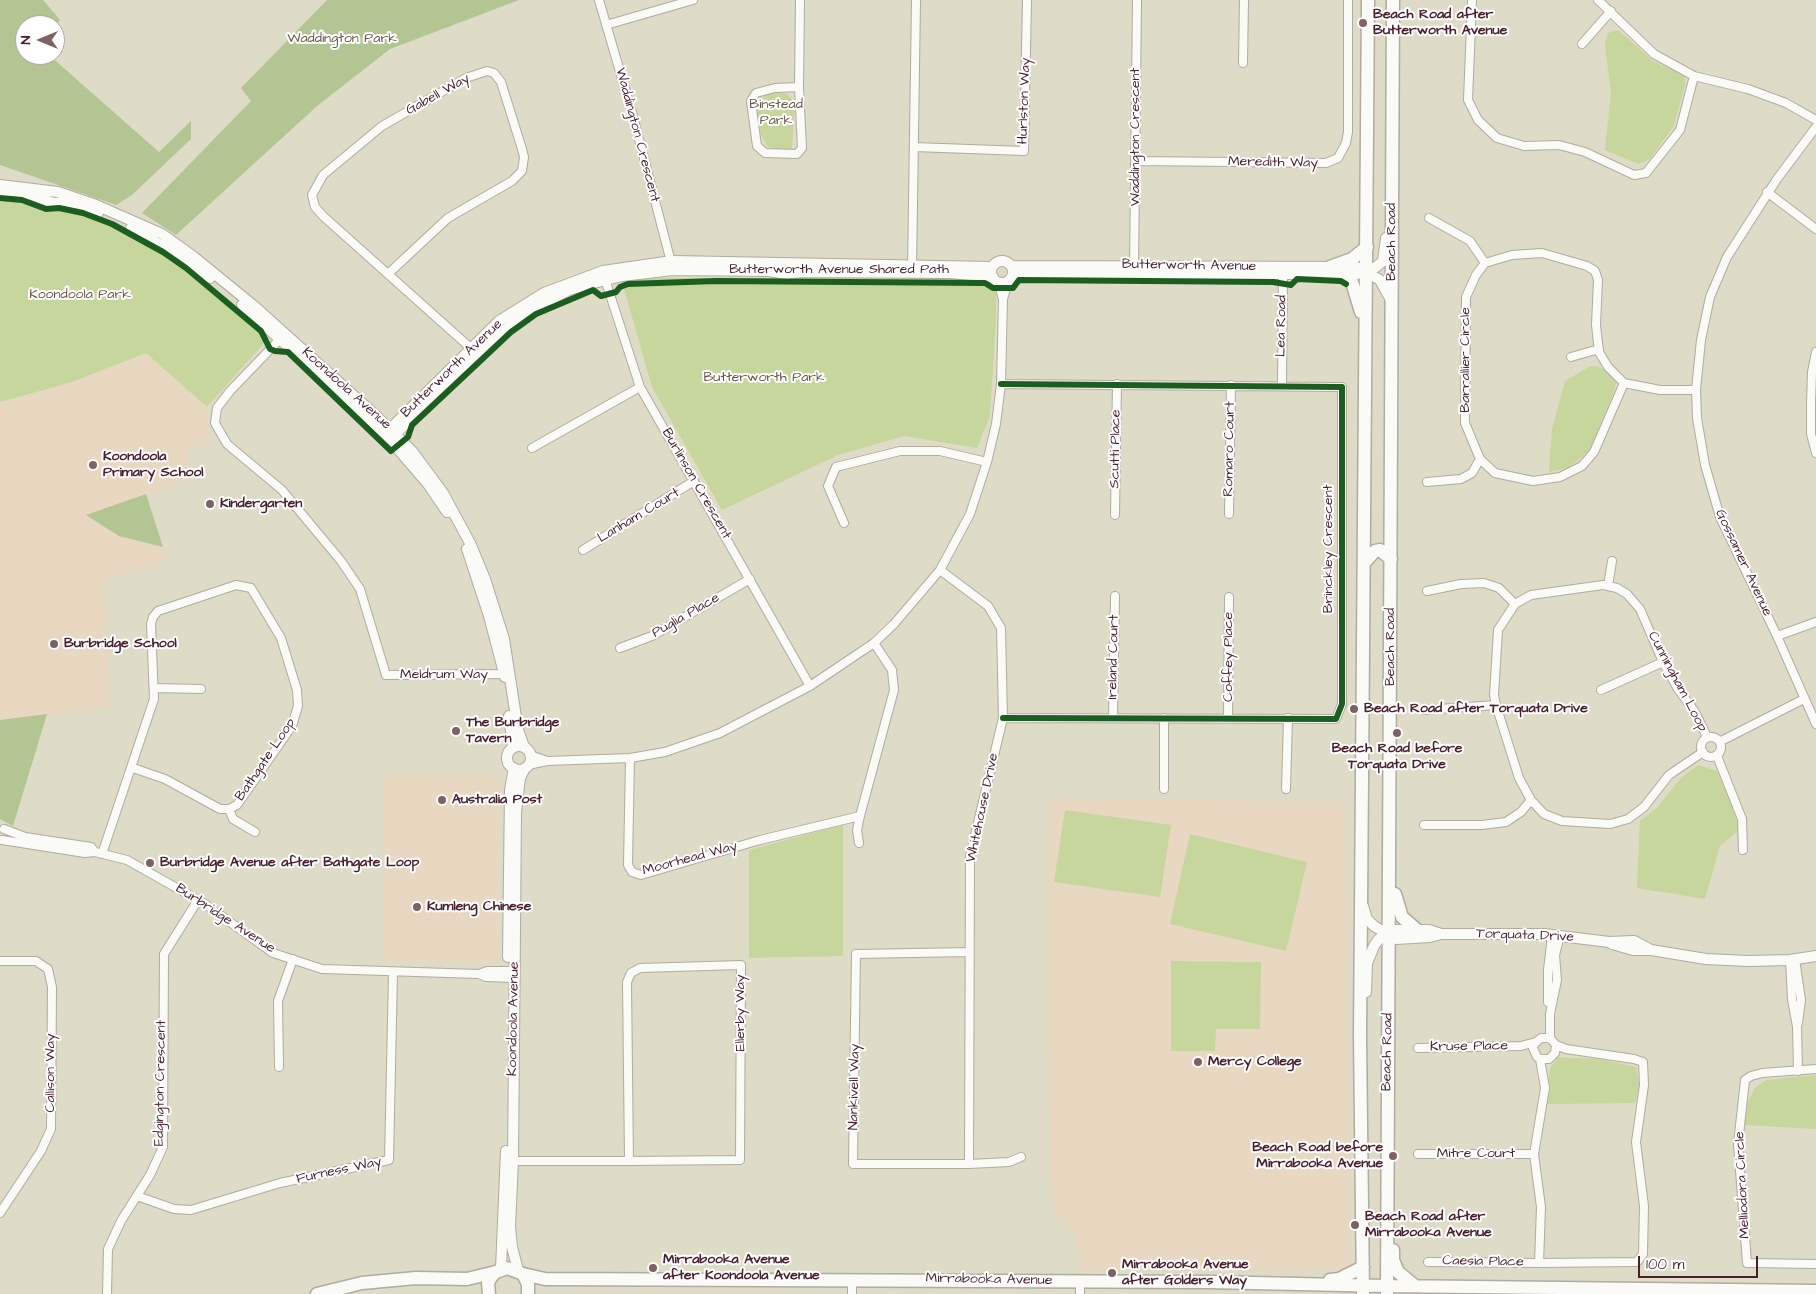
<!DOCTYPE html>
<style>
body{margin:0}
#map{position:relative;width:1816px;height:1294px;overflow:hidden;background:#dedbc7;font-family:"Architects Daughter",sans-serif}
canvas{display:block}
.north{position:absolute;left:15px;top:15px;width:50px;height:50px;box-sizing:border-box;background:#fff;border:1px solid #b7a5aa;border-radius:50%;rotate:270deg;font-size:14px;font-weight:700;line-height:20px;text-align:center;color:#4a1f2b}
.north::after{content:'';display:block;margin:auto;width:18px;height:22px;background:#7e6162;clip-path:polygon(50% 0,100% 100%,50% 72%,0 100%)}
.scale{position:absolute;left:1638px;top:1256px;width:120px;height:22px;box-sizing:border-box;border:2px solid #4a1f2b;border-top:0;padding-left:6px;font-size:15px;line-height:18px;white-space:nowrap;color:#4a1f2b;-webkit-text-stroke:4px #fff;paint-order:stroke}
</style>
<div id="map">
<canvas width="1816" height="1294"></canvas>
<div class="north">N</div>
<div class="scale">100 m</div>
</div>
<script>
const c = document.querySelector('canvas').getContext('2d');
c.lineJoin = 'round';
function fill(path, color) {
  c.fillStyle = color;
  c.fill(path, 'evenodd');
}
function toPath(rows) {
  const path = new Path2D();
  for (const r of rows) {
    if (r.length === 3) {
      path.moveTo(r[0] + r[2], r[1]);
      path.arc(r[0], r[1], r[2], 0, 2 * Math.PI);
      continue;
    }
    path.moveTo(r[0], r[1]);
    for (let i = 2; i < r.length; i += 2) path.lineTo(r[i], r[i + 1]);
  }
  return path;
}
function trace(path, color, width, dash) {
  c.strokeStyle = color;
  c.lineWidth = width;
  c.lineCap = dash ? 'butt' : 'round';
  c.setLineDash(dash || []);
  c.stroke(path);
}
function label(font, color, halo, rows, align = 'center') {
  c.font = font + ' "Architects Daughter",sans-serif';
  c.lineWidth = 4;
  c.setLineDash([]);
  c.textBaseline = 'middle';
  c.strokeStyle = halo;
  c.fillStyle = color;
  for (const [text, x, y, turn = 0] of rows) {
    c.save();
    c.translate(x, y);
    c.rotate((+turn || 0) * Math.PI / 180);
    c.textAlign = isNaN(turn) ? turn : align;
    if (halo) c.strokeText(text, 0, 0);
    c.fillText(text, 0, 0);
    c.restore();
  }
}
fill(toPath([
 [146,353,207,407,209,442,189,448,183,482,146,495,167,560,103,581,111,707,0,720,0,402,72,382],
 [384,774,499,776,499,961,381,961,383,955],
 [1049,798,1346,802,1350,1242,1352,1270,1079,1271,1079,1256,1075,1237,1057,1215,1050,1197,1047,926]
]), '#e8d8c2');
fill(toPath([
 [1618,30,1653,61,1685,76,1685,86,1673,127,1649,160,1638,164,1605,150,1611,93,1605,44,1608,33],
 [778,92,787,94,795,103,792,149,782,150,768,147,761,135,757,114,758,105,765,95],
 [0,197,45,202,123,226,196,274,272,334,207,407,146,353,72,382,0,402],
 [621,278,996,278,996,317,990,416,977,448,904,436,838,455,722,510,652,387],
 [1591,366,1603,368,1616,382,1614,392,1589,451,1568,468,1549,472,1552,429,1565,381],
 [1698,765,1717,771,1733,808,1739,830,1720,846,1705,899,1637,888,1640,821,1658,807,1680,779],
 [1065,810,1171,825,1160,897,1054,882],
 [843,825,843,956,749,958,749,850],
 [1190,834,1307,862,1286,951,1170,924],
 [1171,961,1261,962,1260,1029,1216,1029,1215,1051,1171,1051],
 [1558,1057,1598,1059,1636,1067,1639,1085,1635,1103,1547,1104,1550,1068],
 [1816,1075,1816,1129,1745,1125,1745,1107,1755,1088,1766,1080]
]), '#c6d69c');
fill(toPath([
 [0,0,43,0,60,20,55,27,55,25,25,25,25,55,49,55,159,152,191,121,191,139,132,195,116,205,0,165],
 [327,0,519,0,390,49,317,106,176,235,142,213,251,101,241,88],
 [146,494,163,547,119,536,86,515],
 [47,714,13,826,0,819,0,720]
]), '#b2c593');
const minor = toPath([
 [599,0,633,116,672,266],
 [1472,0,1468,100,1478,120,1497,138,1524,146,1559,145,1585,152,1634,175,1646,173,1680,130,1694,76],
 [1598,0,1654,54,1694,76,1748,89,1786,103,1816,120],
 [606,25,693,0],
 [1582,44,1611,11],
 [1243,63,1244,0],
 [799,87,775,88,756,93,751,101,757,146,765,153,797,154,802,148,799,87,800,0],
 [1816,127,1777,179,1727,257,1710,297,1701,340,1696,390,1697,418,1705,465,1720,517,1777,636,1816,724],
 [914,147,1024,151,1027,0],
 [1137,161,1326,163,1338,158,1346,143,1348,132,1348,0],
 [1767,192,1816,229],
 [1429,218,1470,241,1485,263],
 [912,270,916,0],
 [1134,270,1137,0],
 [389,273,448,218,512,181,522,171,524,157,522,149,501,82,494,73,487,71,466,78,382,126,323,175,312,195,315,207,323,216,474,351],
 [604,276,640,387,810,686],
 [998,282,1003,299],
 [282,337,230,391,217,408,215,423,227,444,282,490,341,561,360,589,386,675,508,674],
 [1816,352,1812,372,1811,403,1811,434,1816,453],
 [1571,357,1599,349],
 [1624,383,1594,452,1582,466,1560,477,1533,481,1495,473,1480,459,1465,423,1466,297,1476,275,1485,263,1512,255,1542,253,1587,266,1595,271,1598,280,1596,325,1599,352,1608,367,1624,383,1660,390,1696,390],
 [1001,384,1342,387,1342,704,1336,719,1003,718],
 [1282,385,1283,269],
 [532,448,640,387],
 [1427,482,1461,479,1472,473,1480,459],
 [1229,514,1231,385],
 [1115,515,1117,384],
 [844,523,828,486,836,467,900,451,940,451,987,462],
 [583,550,694,481],
 [940,570,988,606,1001,628,1003,718,970,856,969,1164],
 [1608,586,1612,561],
 [1427,591,1461,584,1484,583,1499,588,1515,604],
 [1777,636,1816,622],
 [620,648,652,636,750,579],
 [155,688,201,689],
 [1601,690,1663,662],
 [1424,710,1496,705],
 [1113,718,1115,596],
 [1164,718,1164,789],
 [1228,718,1229,597],
 [1711,747,10],
 [1721,741,1804,699],
 [1703,752,1669,775,1644,807,1628,819,1610,824,1562,821,1544,814,1531,800,1519,778,1496,705,1494,695,1498,630,1515,604,1531,595,1603,585,1617,588,1627,594,1640,609,1663,662,1678,689,1695,712,1707,737],
 [530,755,547,761],
 [1717,756,1742,819,1743,850],
 [630,758,628,865,632,872,641,875,760,840,860,816,894,690,892,670,874,643],
 [528,765,547,761,630,758,665,752,720,733,810,686,874,643,894,624,940,570,970,514,987,462,996,424,1001,384,1003,299,1008,282],
 [1286,789,1288,718],
 [229,809,233,819,255,832],
 [1424,825,1482,825,1506,822,1521,812,1531,800],
 [4,829,25,837,91,847,95,852,127,860,205,904,273,953,322,969,479,974,486,977,515,978],
 [2,840,85,853,95,852],
 [859,843,857,830,860,816],
 [102,854,154,699,151,624,153,617,158,611,236,585,251,588,281,638,297,690,298,706,292,726,237,805,229,809,220,809,165,779,133,768],
 [970,952,856,954,853,1164,969,1164,1009,1162,1021,1157],
 [1795,959,1801,1000,1798,1023],
 [1790,960,1792,999,1797,1027,1798,1071],
 [0,961,36,961,48,969,52,987,51,1129,41,1151,0,1213],
 [479,974,487,971,515,971],
 [1548,1002,1548,970,1552,935],
 [1550,1039,1550,1014,1557,980,1555,955,1560,935],
 [1418,1048,1521,1046,1536,1042],
 [1540,1059,1549,1059,1555,1053,1556,1045,1550,1038,1541,1038,1534,1044,1533,1048,1537,1057,1540,1059,1545,1088,1534,1154,1541,1207,1539,1263,1637,1262,1643,1254,1644,1206,1636,1142,1644,1085,1643,1062,1634,1059,1566,1049,1556,1045],
 [279,1067,278,1001,293,959],
 [1816,1069,1762,1073,1751,1076,1745,1080,1738,1144,1747,1263,1816,1264],
 [1418,1154,1534,1154],
 [508,1161,629,1161,740,1160,741,965,640,968,631,973,627,982,629,1161],
 [137,1196,174,1209,191,1210,280,1183,389,1160,393,973],
 [1428,1262,1539,1263],
 [852,1279,852,1294],
 [107,1294,108,1249,121,1221,150,1175,163,1147,164,954,198,900],
 [1080,1294,1080,1282]
]);
const tertiary = toPath([
 [0,185,58,192,96,205,162,234,194,257,254,306,374,414,412,451,443,493,470,543,485,579,504,639,518,730,524,747],
 [0,193,32,195,53,203,68,202,98,213],
 [131,228,183,258,210,278],
 [1002,272,11],
 [1012,266,1357,267,1380,280,1391,300],
 [1013,277,1026,274,1357,274,1376,267,1383,261,1386,238],
 [242,305,385,434,428,484,447,512],
 [386,433,499,321,544,293,603,271,672,261,992,267],
 [392,437,521,315,569,290,586,285,622,276,673,270,769,271,786,274,802,272,950,273,993,277],
 [467,549,489,616,505,677],
 [509,716,513,747],
 [519,758,12],
 [1363,906,1367,919,1374,926,1396,939,1430,937,1441,934,1544,934,1609,942,1634,941,1651,950],
 [1612,944,1633,950,1651,950,1706,959,1748,961,1790,960,1816,956],
 [508,957,510,790,514,768],
 [1366,992,1367,963,1374,946,1379,939,1396,930,1429,930,1441,934],
 [501,1269,506,1151],
 [518,1270,512,1247,510,1227,513,1161,516,812,520,778,525,768]
]);
const primary = toPath([
 [1330,267,1352,259,1367,247],
 [1339,275,1352,282,1361,312],
 [1364,563,1375,551,1380,550,1391,559],
 [1395,894,1402,917,1417,930],
 [1393,1250,1393,1260,1398,1272,1415,1286],
 [523,1274,545,1279,1209,1282,1387,1286,1816,1291],
 [1330,1280,1339,1279,1363,1267],
 [317,1294,362,1283,416,1278,467,1279,496,1272],
 [489,1294,488,1283,491,1277,496,1272,507,1268,523,1274,528,1284,528,1294],
 [1363,1294,1360,1036,1368,0],
 [1387,1294,1393,0]
]);
trace(minor, '#b1aba0', 10);
trace(tertiary, '#b1aba0', 12);
trace(primary, '#b1aba0', 15);
trace(minor, '#fafaf7', 8);
trace(tertiary, '#fafaf7', 10);
trace(primary, '#fafaf7', 12);
trace(toPath([
 [0,198,22,200,46,209,59,208,83,213,112,224,163,252,186,268,261,331,270,349,275,351,288,352,391,451,408,437,412,425,511,332,536,314,593,290,601,296,616,292,620,287,628,284,716,281,985,283,993,288,1013,288,1019,280,1273,282,1291,285,1297,279,1341,281,1346,284],
 [1001,384,1342,387,1342,704,1336,719,1003,718]
]), '#1b5e20', 6);
for (const [x, y, r, color] of [
 [1363,23,5,"#7e6162"],
 [93,465,5,"#7e6162"],
 [210,504,5,"#7e6162"],
 [54,644,5,"#7e6162"],
 [1354,709,5,"#7e6162"],
 [456,731,5,"#7e6162"],
 [1397,733,5,"#7e6162"],
 [442,800,5,"#7e6162"],
 [150,863,5,"#7e6162"],
 [417,907,5,"#7e6162"],
 [1198,1062,5,"#7e6162"],
 [1393,1156,5,"#7e6162"],
 [1355,1225,5,"#7e6162"],
 [653,1268,5,"#7e6162"],
 [1112,1273,5,"#7e6162"]
]) {
  const dot = new Path2D();
  dot.arc(x, y, r, 0, 2 * Math.PI);
  c.fillStyle = color;
  c.fill(dot);
  trace(dot, '#fff', 2);
}
label('bold 14px', '#4a1f2b', '#fff', [
 ["Beach Road after",1373,15],
 ["Butterworth Avenue",1373,31],
 ["Koondoola",103,457],
 ["Primary School",103,473],
 ["Kindergarten",220,504],
 ["Burbridge School",64,644],
 ["Beach Road after Torquata Drive",1364,709],
 ["The Burbridge",466,723],
 ["Tavern",466,739],
 ["Beach Road before",1397,749,"center"],
 ["Torquata Drive",1397,765,"center"],
 ["Australia Post",452,800],
 ["Burbridge Avenue after Bathgate Loop",160,863],
 ["Kumleng Chinese",427,907],
 ["Mercy College",1208,1062],
 ["Beach Road before",1383,1148,"right"],
 ["Mirrabooka Avenue",1383,1164,"right"],
 ["Beach Road after",1365,1217],
 ["Mirrabooka Avenue",1365,1233],
 ["Mirrabooka Avenue",663,1260],
 ["after Koondoola Avenue",663,1276],
 ["Mirrabooka Avenue",1122,1265],
 ["after Golders Way",1122,1281]
], 'left');
label('14px', '#6a5442', '#fff', [
 ["Waddington Park",342,39],
 ["Binstead",776,105],
 ["Park",776,121],
 ["Koondoola Park",80,295],
 ["Butterworth Park",764,378]
]);
label('14px', '#4a1f2b', '#fff', [
 ["Gabell Way",438,95,-29],
 ["Hurlston Way",1025,101,-88],
 ["Waddington Crescent",637,135,75],
 ["Waddington Crescent",1136,137,-90],
 ["Meredith Way",1273,163,1],
 ["Beach Road",1392,242,-90],
 ["Butterworth Avenue",1189,266,1],
 ["Butterworth Avenue Shared Path",839,270],
 ["Lea Road",1282,326,-89],
 ["Barrallier Circle",1466,360,-90],
 ["Butterworth Avenue",452,369,-44],
 ["Koondoola Avenue",346,389,42],
 ["Scutti Place",1116,449,-89],
 ["Romaro Court",1230,449,-89],
 ["Burlinson Crescent",696,484,60],
 ["Lanham Court",639,516,-31],
 ["Brinckley Crescent",1329,549,-90],
 ["Gossamer Avenue",1743,563,65],
 ["Puglia Place",686,616,-30],
 ["Beach Road",1391,647,-90],
 ["Ireland Court",1114,657,-89],
 ["Coffey Place",1229,657,-90],
 ["Meldrum Way",444,675],
 ["Cunningham Loop",1677,682,62],
 ["Bathgate Loop",266,760,-56],
 ["Whitehouse Drive",983,808,-78],
 ["Moorhead Way",690,859,-15],
 ["Burbridge Avenue",225,919,33],
 ["Torquata Drive",1525,936,2],
 ["Ellerby Way",741,1013,-90],
 ["Koondoola Avenue",514,1019,-89],
 ["Kruse Place",1469,1047,-1],
 ["Beach Road",1388,1052,-89],
 ["Callison Way",51,1073,-90],
 ["Edgington Crescent",161,1083,-89],
 ["Nankivell Way",855,1087,-89],
 ["Mitre Court",1476,1154],
 ["Furness Way",339,1171,-12],
 ["Melliodora Circle",1743,1185,-93],
 ["Caesia Place",1483,1262,1],
 ["Mirrabooka Avenue",989,1280,1]
]);
</script>
